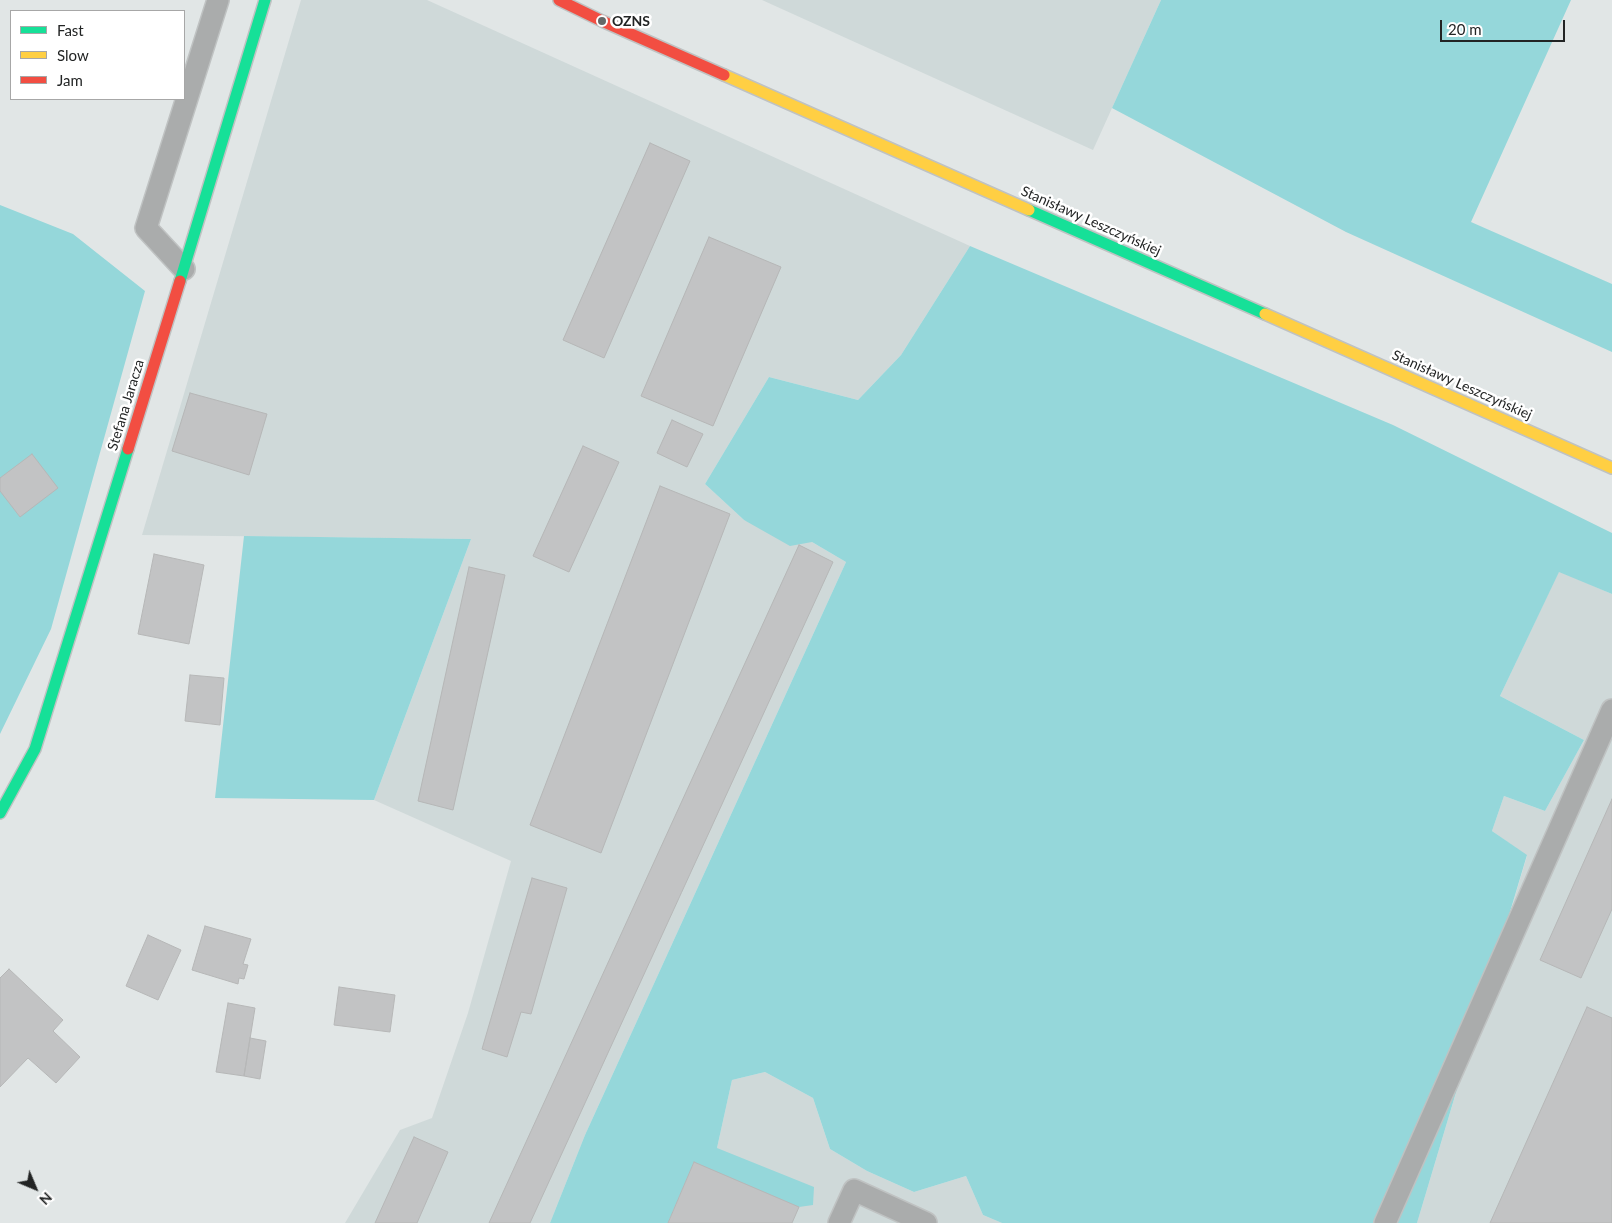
<!DOCTYPE html>
<meta charset="utf-8">
<style>
body{margin:0}
#map{position:relative;width:1612px;height:1223px;overflow:hidden;background:#e1e6e6;font-family:Lato,sans-serif}
canvas{display:block}
.legend{position:absolute;left:10px;top:10px;width:175px;height:90px;box-sizing:border-box;background:#fff;border:1px solid #a7a7a7;margin:0;padding:6px 9px;list-style:none;font-size:15px;color:#222424}
.legend li{display:flex;align-items:center;gap:10px;height:25px}
.legend b{width:25px;border:1px solid #a7a7a7}
.north{position:absolute;left:10px;top:1163px;width:50px;height:50px;-webkit-text-stroke:4px #fff;paint-order:stroke;rotate:135deg;font-size:14px;font-weight:700;line-height:20px;text-align:center;color:#222424}
.north::after{content:'';display:block;margin:auto;width:18px;height:22px;background:#222424;clip-path:polygon(50% 0,100% 100%,50% 72%,0 100%)}
.scale{position:absolute;left:1440px;top:20px;width:125px;height:22px;box-sizing:border-box;border:2px solid #222424;border-top:0;padding-left:6px;font-size:15px;line-height:18px;white-space:nowrap;color:#222424;-webkit-text-stroke:4px #fff;paint-order:stroke}
</style>
<div id="map">
<canvas width="1612" height="1223"></canvas>
<ul class="legend">
<li><b style="height:6px;background:#16e098"></b>Fast</li>
<li><b style="height:6px;background:#ffcf43"></b>Slow</li>
<li><b style="height:6px;background:#f24e42"></b>Jam</li>
</ul>
<div class="north">N</div>
<div class="scale">20 m</div>
</div>
<script>
const c = document.querySelector('canvas').getContext('2d');
c.lineJoin = 'round';
function fill(path, color) {
  c.fillStyle = color;
  c.fill(path, 'evenodd');
}
function toPath(rows) {
  const path = new Path2D();
  for (const r of rows) {
    path.moveTo(r[0], r[1]);
    for (let i = 2; i < r.length; i += 2) path.lineTo(r[i], r[i + 1]);
  }
  return path;
}
function trace(path, color, width, dash) {
  c.strokeStyle = color;
  c.lineWidth = width;
  c.lineCap = dash ? 'butt' : 'round';
  c.setLineDash(dash || []);
  c.stroke(path);
}
function label(font, color, halo, rows, align = 'center') {
  c.font = font + ' Lato,sans-serif';
  c.lineWidth = 5;
  c.setLineDash([]);
  c.textBaseline = 'middle';
  c.strokeStyle = halo;
  c.fillStyle = color;
  for (const [text, x, y, turn = 0] of rows) {
    c.save();
    c.translate(x, y);
    c.rotate((+turn || 0) * Math.PI / 180);
    c.textAlign = isNaN(turn) ? turn : align;
    if (halo) c.strokeText(text, 0, 0);
    c.fillText(text, 0, 0);
    c.restore();
  }
}
fill(toPath([
 [301,0,427,0,970,246,901,355,858,400,769,377,705,484,744,520,812,542,846,562,585,1135,550,1223,345,1223,400,1130,432,1118,468,1013,511,861,374,800,471,539,142,535],
 [762,0,1161,0,1093,150],
 [1559,571,1612,594,1612,1223,1417,1223,1527,856,1492,831,1504,796,1545,811,1584,740,1500,696],
 [765,1072,813,1098,830,1149,867,1171,914,1192,966,1176,983,1215,1002,1223,668,1223,694,1162,717,1148,732,1080]
]), '#cfd9d9');
fill(toPath([
 [1161,0,1571,0,1471,222,1612,284,1612,352,1346,232,1112,108],
 [0,205,73,234,145,291,51,629,0,734],
 [970,246,1393,425,1612,533,1612,594,1559,572,1500,696,1584,740,1545,811,1504,796,1492,831,1527,855,1417,1223,1002,1223,983,1215,966,1176,914,1192,867,1171,830,1149,813,1098,765,1072,732,1080,717,1148,814,1187,813,1205,799,1207,694,1163,668,1223,550,1223,585,1135,846,562,812,542,790,546,744,520,705,484,769,377,858,400,901,355],
 [244,536,471,539,374,800,215,798]
]), '#95d7da');
const building = toPath([
 [650,143,690,161,604,358,563,340,650,143],
 [709,237,781,267,713,426,641,396,709,237],
 [190,393,267,414,249,475,172,451,190,393],
 [672,420,703,434,687,467,657,453,672,420],
 [583,446,619,462,569,572,533,556,583,446],
 [32,454,58,488,20,517,0,491,0,478,32,454],
 [660,486,730,514,601,853,530,825,660,486],
 [799,545,833,562,530,1223,489,1223,799,545],
 [154,554,204,565,189,644,138,634,154,554],
 [469,567,505,575,453,810,418,801,469,567],
 [190,675,224,678,220,725,185,721,190,675],
 [1612,799,1612,909,1581,978,1540,960,1612,799],
 [532,878,567,888,531,1014,521,1012,507,1057,482,1049,532,878],
 [205,926,251,939,243,964,248,965,244,979,239,978,238,984,192,970,205,926],
 [148,935,181,950,158,1000,126,986,148,935],
 [9,969,63,1020,53,1031,80,1057,56,1083,28,1058,0,1087,0,978,9,969],
 [339,987,395,995,390,1032,334,1025,339,987],
 [228,1003,255,1008,244,1076,216,1072,228,1003],
 [1587,1007,1612,1018,1612,1223,1490,1223,1587,1007],
 [250,1038,266,1041,260,1079,244,1076,250,1038],
 [414,1137,448,1152,417,1223,375,1223,414,1137],
 [694,1162,799,1207,792,1223,668,1223,694,1162]
]);
fill(building, '#c2c3c4');
trace(building, '#b6b7b7', 1);
const lane = toPath([
 [184,269,146,228,218,0],
 [839,1223,854,1190,926,1223],
 [1385,1223,1612,710]
]);
const fast = toPath([
 [1029,210,1265,314],
 [180,281,265,0],
 [0,813,35,749,128,449]
]);
const slow = toPath([
 [724,75,1029,210],
 [1265,314,1612,468]
]);
const jam = toPath([
 [559,0,602,21,724,75],
 [128,449,180,281]
]);
trace(lane, '#bfc2c2', 24);
trace(fast, '#bfc2c2', 14);
trace(slow, '#bfc2c2', 14);
trace(jam, '#bfc2c2', 14);
trace(lane, '#aaacac', 21);
trace(fast, '#16e098', 11);
trace(slow, '#ffcf43', 11);
trace(jam, '#f24e42', 11);
for (const [x, y, r, color] of [
 [602,21,5,"#656868"]
]) {
  const dot = new Path2D();
  dot.arc(x, y, r, 0, 2 * Math.PI);
  c.fillStyle = color;
  c.fill(dot);
  trace(dot, '#fff', 2);
}
label('bold 14px', '#222424', '#fff', [
 ["OZNS",612,21]
], 'left');
label('14px', '#222424', '#fff', [
 ["Stanisławy Leszczyńskiej",1091,221,24],
 ["Stanisławy Leszczyńskiej",1462,385,24],
 ["Stefana Jaracza",126,405,-73]
]);
</script>
